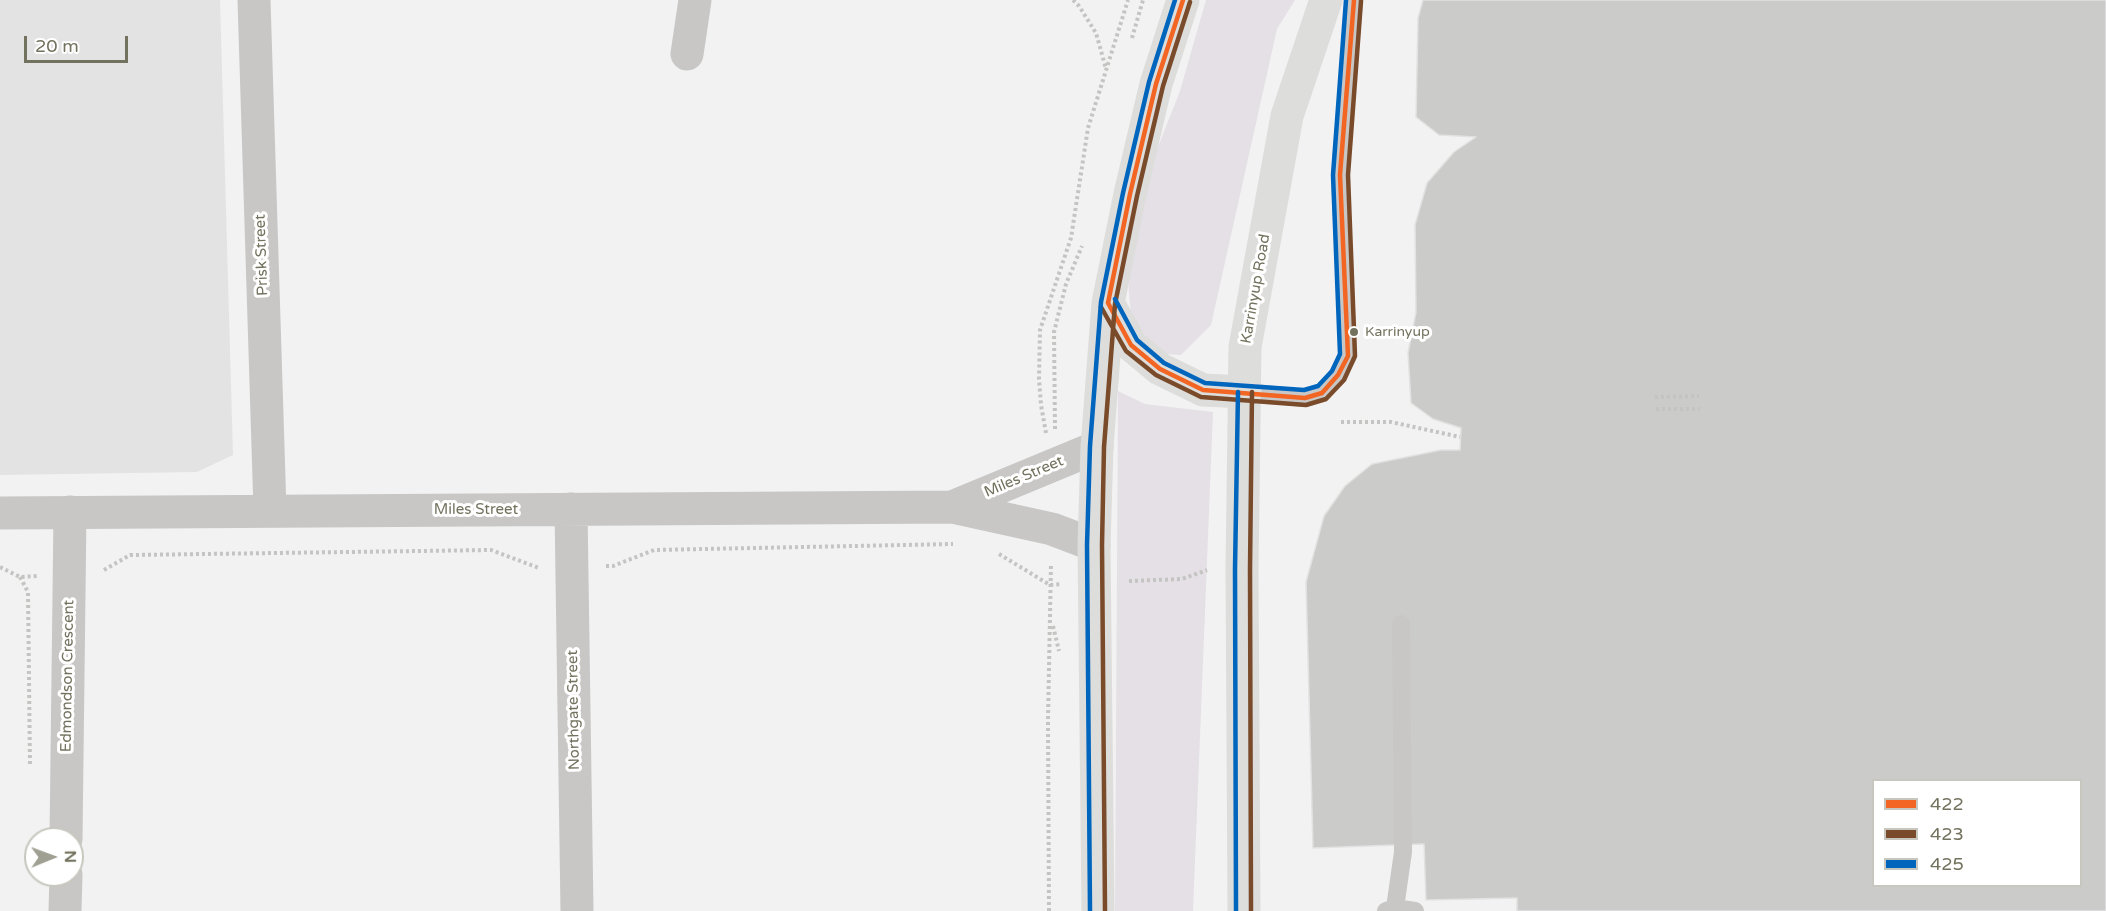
<!DOCTYPE html>
<style>
body{margin:0}
#map{position:relative;width:2106px;height:911px;overflow:hidden;background:#f2f2f3;font-family:"Varela Round",sans-serif}
canvas{display:block}
.legend{position:absolute;left:1872px;top:779px;width:210px;height:108px;box-sizing:border-box;background:#fff;border:2px solid #c7c7bf;margin:0;padding:8px 10px;list-style:none;font-size:18px;color:#73725e}
.legend li{display:flex;align-items:center;gap:12px;height:30px}
.legend b{width:30px;border:2px solid #c7c7bf}
.north{position:absolute;left:24px;top:827px;width:60px;height:60px;box-sizing:border-box;background:#fff;border:2px solid #c7c7bf;border-radius:50%;rotate:89deg;font-size:16px;font-weight:700;line-height:24px;text-align:center;color:#73725e}
.north::after{content:'';display:block;margin:auto;width:21px;height:27px;background:#9f9f92;clip-path:polygon(50% 0,100% 100%,50% 72%,0 100%)}
.scale{position:absolute;left:24px;top:36px;width:104px;height:27px;box-sizing:border-box;border:3px solid #73725e;border-top:0;padding-left:8px;font-size:18px;line-height:21px;white-space:nowrap;color:#73725e;-webkit-text-stroke:4px #fff;paint-order:stroke}
</style>
<div id="map">
<canvas width="2106" height="911"></canvas>
<ul class="legend">
<li><b style="height:8px;background:#f26522"></b>422</li>
<li><b style="height:8px;background:#7a4b2a"></b>423</li>
<li><b style="height:8px;background:#0065bd"></b>425</li>
</ul>
<div class="north">N</div>
<div class="scale">20 m</div>
</div>
<script>
const c = document.querySelector('canvas').getContext('2d');
c.lineJoin = 'round';
function fill(path, color) {
  c.fillStyle = color;
  c.fill(path, 'evenodd');
}
function toPath(rows) {
  const path = new Path2D();
  for (const r of rows) {
    path.moveTo(r[0], r[1]);
    for (let i = 2; i < r.length; i += 2) path.lineTo(r[i], r[i + 1]);
  }
  return path;
}
function trace(path, color, width, dash) {
  c.strokeStyle = color;
  c.lineWidth = width;
  c.lineCap = dash ? 'butt' : 'round';
  c.setLineDash(dash || []);
  c.stroke(path);
}
function label(font, color, halo, rows, align = 'center') {
  c.font = font + ' "Varela Round",sans-serif';
  c.lineWidth = 6;
  c.setLineDash([]);
  c.textBaseline = 'middle';
  c.strokeStyle = halo;
  c.fillStyle = color;
  for (const [text, x, y, turn = 0] of rows) {
    c.save();
    c.translate(x, y);
    c.rotate((+turn || 0) * Math.PI / 180);
    c.textAlign = isNaN(turn) ? turn : align;
    if (halo) c.strokeText(text, 0, 0);
    c.fillText(text, 0, 0);
    c.restore();
  }
}
fill(toPath([
 [0,0,220,0,233,455,197,472,0,475]
]), '#e3e3e3');
fill(toPath([
 [1206,0,1295,0,1277,29,1211,325,1181,355,1150,353,1131,315,1128,282,1154,157,1180,91],
 [1118,391,1145,404,1213,412,1193,911,1115,911]
]), '#e5e0e5');
const building = toPath([
 [1423,0,2106,0,2106,911,1517,911,1517,898,1426,900,1424,844,1313,848,1306,582,1324,516,1345,486,1372,464,1441,450,1460,450,1461,428,1433,419,1411,403,1408,353,1416,312,1415,225,1427,183,1454,152,1476,137,1439,135,1416,117,1418,18,1423,0],
 [1874,780,2080,780,2080,886,1874,886,1874,780]
]);
fill(building, '#cbcbc9');
trace(building, '#e2e2e2', 1.5);
trace(toPath([
 [1073,0,1079,6,1096,33,1106,69],
 [1132,38,1143,0],
 [1655,397,1699,396],
 [1656,409,1700,409],
 [1341,422,1391,422,1460,437],
 [1055,429,1054,332,1066,284,1082,246],
 [1046,433,1041,405,1039,379,1040,330,1071,238,1088,128,1128,0],
 [999,554,1050,585,1062,584],
 [606,566,613,566,654,550,953,544],
 [0,567,20,577,37,576],
 [104,570,130,555,491,550,539,568],
 [20,577,28,592,30,766],
 [1129,581,1182,579,1207,570],
 [1053,626,1059,651],
 [31,846,31,868],
 [1049,911,1048,721,1051,563]
]), '#c4c4c3', 4, [3, 3]);
trace(toPath([
 [1245,392,1305,398,1322,393,1338,375,1348,356,1340,175,1354,0],
 [1395,908,1403,852,1401,624],
 [1386,911,1395,908,1415,911]
]), '#c8c7c5', 18);
trace(toPath([
 [254,0,270,511],
 [687,54,695,0],
 [952,507,1097,447],
 [571,509,577,911],
 [0,513,952,507,1052,529,1094,545],
 [66,839,70,512],
 [65,911,66,875]
]), '#c8c7c5', 33);
trace(toPath([
 [1108,303,1131,345,1160,369,1203,390,1245,392],
 [1098,911,1094,545,1097,447,1108,303,1130,194,1156,84,1183,0],
 [1244,911,1242,569,1245,347,1287,116,1326,0]
]), '#dddddb', 33);
trace(toPath([
 [1108,303,1131,345,1160,369,1203,390,1305,398,1322,393,1338,375,1348,356,1340,175,1354,0],
 [1108,303,1130,194,1156,84,1183,0]
]), '#f26522', 4.5);
trace(toPath([
 [1101,307,1126,351,1156,375,1201,397,1306,405,1326,399,1344,380,1355,356,1348,175,1361,1],
 [1105,911,1102,545,1104,447,1115,304,1137,196,1163,86,1190,2],
 [1251,911,1250,569,1252,392]
]), '#7a4b2a', 4.5);
trace(toPath([
 [1115,299,1137,340,1164,363,1205,383,1304,390,1318,386,1332,371,1340,354,1333,175,1346,0],
 [1090,911,1087,545,1090,446,1101,302,1123,193,1149,82,1175,0],
 [1236,911,1235,569,1238,392]
]), '#0065bd', 4.5);
for (const [x, y, r, color] of [
 [1354,332,5,"#73725e"]
]) {
  const dot = new Path2D();
  dot.arc(x, y, r, 0, 2 * Math.PI);
  c.fillStyle = color;
  c.fill(dot);
  trace(dot, '#fff', 2);
}
label('14px', '#73725e', '#fff', [
 ["Karrinyup",1365,332]
], 'left');
label('15px', '#73725e', '#fff', [
 ["Prisk Street",262,255,-92],
 ["Karrinyup Road",1256,289,-80],
 ["Miles Street",1024,477,-23],
 ["Miles Street",476,510],
 ["Edmondson Crescent",68,676,-89],
 ["Northgate Street",574,710,-91]
]);
</script>
